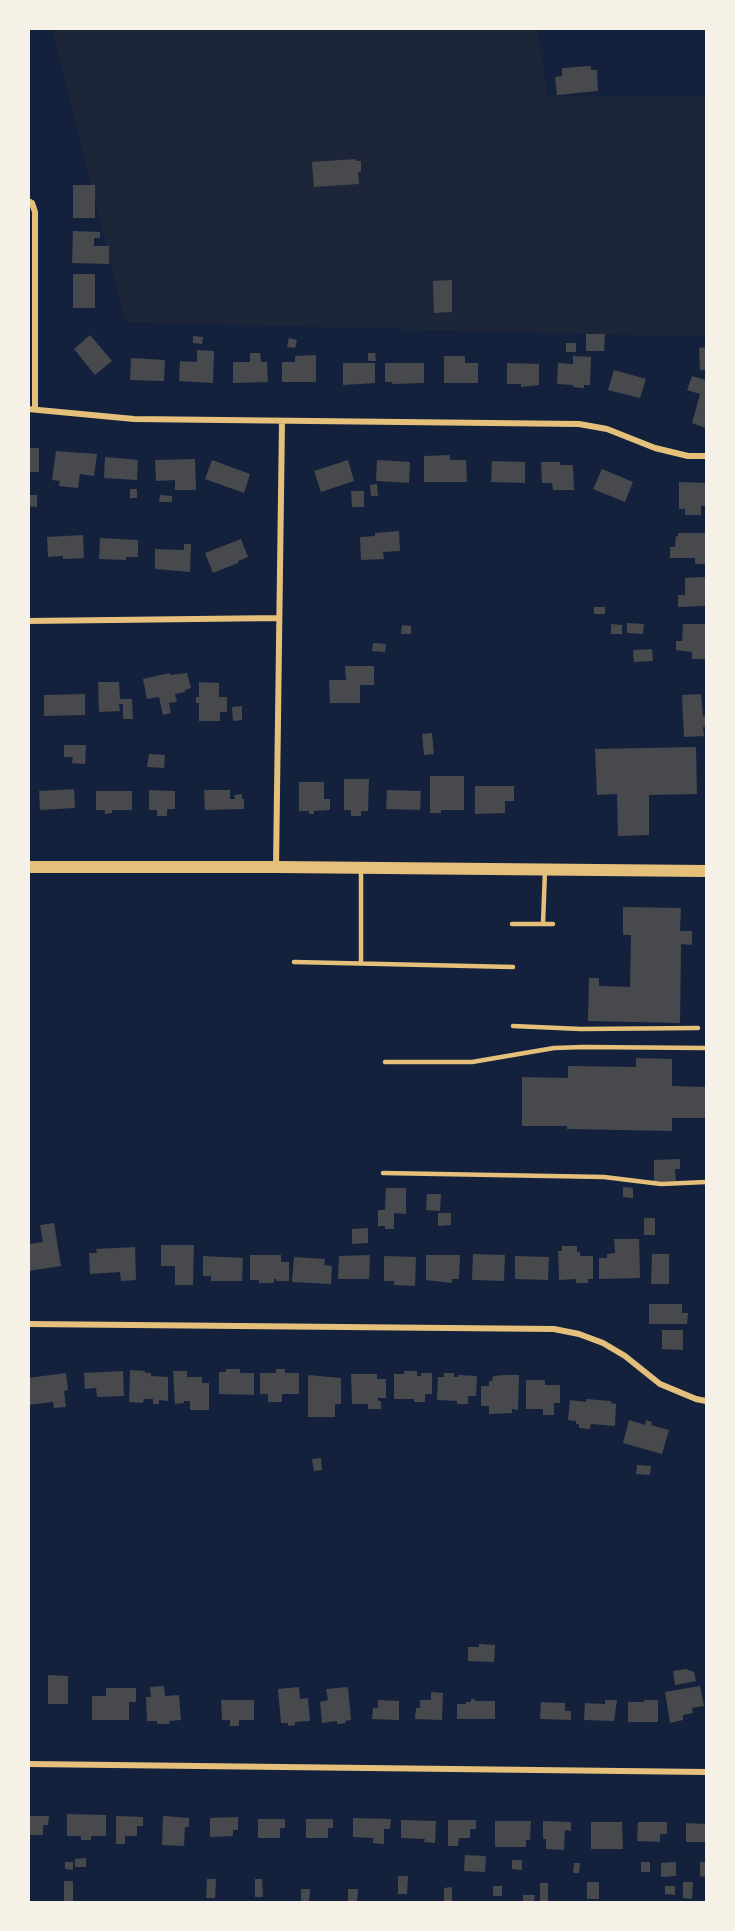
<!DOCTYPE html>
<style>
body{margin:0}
#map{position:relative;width:735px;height:1931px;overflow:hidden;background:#14213d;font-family:Raleway,sans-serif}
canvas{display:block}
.frame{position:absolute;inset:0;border:30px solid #f6f1e7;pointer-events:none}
</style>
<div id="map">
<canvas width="735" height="1931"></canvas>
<div class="frame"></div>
</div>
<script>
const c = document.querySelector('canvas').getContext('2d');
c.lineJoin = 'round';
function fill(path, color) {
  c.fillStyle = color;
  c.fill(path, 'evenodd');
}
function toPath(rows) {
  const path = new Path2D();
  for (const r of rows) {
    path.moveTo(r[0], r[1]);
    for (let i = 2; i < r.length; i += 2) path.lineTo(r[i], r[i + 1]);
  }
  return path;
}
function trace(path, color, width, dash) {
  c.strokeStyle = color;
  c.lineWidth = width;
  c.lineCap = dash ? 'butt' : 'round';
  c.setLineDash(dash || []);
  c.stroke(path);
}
fill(toPath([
 [52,29,537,29,548,97,706,96,706,337,125,322]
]), '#1d2539');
fill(toPath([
 [591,66,591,70,597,70,598,91,557,95,555,77,562,76,562,68],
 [356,159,356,161,361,161,361,172,358,172,359,184,314,187,312,162],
 [73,185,95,185,95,218,73,218],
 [73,231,100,232,100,238,94,238,94,246,109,246,109,264,72,263],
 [73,274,95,274,95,308,73,308],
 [452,280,452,312,434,313,433,281],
 [586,334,605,334,604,351,586,351],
 [90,335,112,361,95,375,74,349],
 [193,336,203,337,202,344,193,343],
 [289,338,297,340,295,348,287,347],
 [566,343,576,343,576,352,566,352],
 [706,347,706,370,700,370,699,348],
 [197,350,214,351,213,383,179,381,180,361,197,362],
 [250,353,260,353,261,362,267,362,268,382,233,383,233,362,250,362],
 [368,353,375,353,376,361,368,361],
 [316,355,316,382,282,382,282,362,295,362,295,356],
 [444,356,465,356,465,363,478,363,478,383,444,383],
 [573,356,591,357,590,385,584,385,584,388,573,387,573,385,557,384,558,363,573,364],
 [131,358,165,360,164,381,130,380],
 [343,363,375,363,375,383,343,385],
 [385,363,424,363,424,383,392,384,392,382,385,382],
 [507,363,539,364,539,385,521,387,521,384,507,384],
 [614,370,646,379,640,398,608,390],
 [692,376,706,380,706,428,692,423,700,394,687,390],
 [28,448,39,448,39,472,28,472],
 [56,451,97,454,94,476,80,474,78,488,59,486,60,481,52,480],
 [450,455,450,460,466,460,467,482,424,482,424,456],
 [105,457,138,460,137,480,104,478],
 [195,459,196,490,175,490,175,480,156,481,155,460],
 [212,460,250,474,244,493,205,479],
 [348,460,354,481,321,492,314,471],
 [377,460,410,462,409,483,376,481],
 [492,461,525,462,525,483,491,482],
 [541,462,560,462,560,465,573,465,574,490,553,490,552,483,542,483],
 [602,469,633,482,625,502,593,489],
 [679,482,706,483,706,506,701,506,701,515,685,515,685,509,679,509],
 [377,484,378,496,371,496,370,485],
 [130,489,137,489,137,498,130,498],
 [351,491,364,491,364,507,352,507],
 [28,495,37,495,37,507,28,506],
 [160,495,172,496,172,502,159,502],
 [399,531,400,551,383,552,384,559,361,560,360,537,375,536,375,533],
 [678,533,706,533,705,564,695,564,695,558,670,558,670,547,675,547,676,536,678,536],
 [83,535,84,558,63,559,63,556,48,557,47,537],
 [100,538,138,540,138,557,126,557,126,560,99,559],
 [241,539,248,557,238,561,238,563,213,573,205,553],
 [184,544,191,544,190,572,155,569,155,549,184,550],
 [705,577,706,579,705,606,678,607,678,595,685,595,685,578],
 [594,607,605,607,605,614,594,614],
 [627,623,644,624,643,634,627,633],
 [611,624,622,625,622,634,611,634],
 [683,624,706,624,706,659,692,659,692,652,676,650,676,641,682,641],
 [402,625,411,626,411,634,401,634],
 [373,643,386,644,385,652,372,651],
 [652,649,653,661,634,662,633,650],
 [345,666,374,666,374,685,360,685,360,703,330,703,329,680,346,680],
 [170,673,170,675,187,673,191,688,185,690,185,692,175,694,177,702,169,703,171,713,163,715,159,697,147,699,143,679],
 [98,682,119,682,120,699,132,699,133,719,123,719,123,704,119,704,120,711,99,712],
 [199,682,219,683,219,697,227,697,227,712,220,712,220,721,199,721,199,703,196,703,196,697,199,697],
 [85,694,85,715,44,716,44,695],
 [701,694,703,716,706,716,706,727,703,727,704,736,684,737,682,695],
 [242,706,242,720,233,721,232,707],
 [432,733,434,754,424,755,422,734],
 [64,745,86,745,85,764,72,763,73,757,64,757],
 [696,747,697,794,649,795,649,835,618,836,617,794,597,795,595,749],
 [149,754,165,755,164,768,147,767],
 [430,776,464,776,464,810,441,810,441,813,430,813],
 [344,779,369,779,368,811,361,811,361,816,351,816,351,810,344,810],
 [299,782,324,782,324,799,330,799,330,810,314,811,314,814,309,814,309,811,299,811],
 [475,786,514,786,514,801,505,801,505,813,475,814],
 [74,789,75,808,40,810,39,791],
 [149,790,175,791,175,809,167,809,167,816,157,816,157,810,149,810],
 [204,790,230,790,230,799,235,799,234,795,242,794,242,799,244,799,244,809,205,810],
 [387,790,421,791,420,810,386,809],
 [96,791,132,791,132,810,112,810,112,813,105,814,105,810,96,810],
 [623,907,681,908,680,931,692,931,692,945,681,944,680,1023,588,1021,589,978,599,978,599,986,630,987,631,935,623,935],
 [636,1058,672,1059,672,1086,706,1087,706,1118,672,1118,672,1131,567,1129,567,1126,522,1126,522,1077,568,1078,568,1066,636,1067],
 [680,1159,680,1169,675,1169,676,1181,654,1182,654,1160],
 [623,1187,633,1188,633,1198,623,1197],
 [386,1188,406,1188,406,1214,394,1213,394,1229,385,1229,385,1226,378,1226,378,1210,385,1210],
 [427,1194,441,1194,440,1211,426,1210],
 [438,1213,451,1213,451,1225,438,1226],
 [644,1218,655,1218,655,1235,644,1235],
 [54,1223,61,1266,28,1271,28,1244,43,1242,40,1225],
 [368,1228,368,1243,352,1244,352,1229],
 [614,1239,639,1239,640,1278,599,1279,599,1258,607,1258,607,1254,615,1253],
 [161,1245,194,1245,193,1285,175,1285,175,1266,161,1266],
 [562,1246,577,1246,577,1252,580,1252,580,1256,593,1256,593,1279,588,1279,588,1283,576,1283,576,1279,559,1280,558,1251,562,1251],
 [135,1247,136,1280,121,1281,120,1272,90,1274,89,1253,97,1253,96,1249],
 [473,1254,505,1255,504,1281,472,1280],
 [652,1254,669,1254,669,1284,651,1284],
 [250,1255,281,1255,281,1262,289,1262,289,1281,276,1281,276,1279,274,1279,274,1283,259,1283,259,1280,250,1280],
 [370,1255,369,1279,338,1279,339,1256],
 [426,1255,460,1255,459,1279,452,1279,452,1283,426,1280],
 [203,1256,243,1258,242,1281,211,1281,211,1276,203,1276],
 [384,1256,416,1257,415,1286,394,1285,394,1281,384,1281],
 [515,1256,549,1257,548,1280,515,1279],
 [294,1257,325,1259,324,1265,332,1266,331,1284,292,1282],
 [649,1304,682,1304,682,1313,688,1313,687,1324,649,1324],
 [662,1330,683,1330,683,1350,662,1349],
 [226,1369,240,1369,240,1373,254,1373,254,1395,219,1394,219,1372,226,1372],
 [276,1369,285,1369,285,1373,299,1373,299,1394,282,1394,282,1402,268,1402,268,1394,260,1394,260,1373,276,1373],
 [130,1370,145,1371,145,1373,151,1373,151,1376,168,1377,168,1401,159,1400,159,1404,153,1404,153,1399,144,1399,143,1403,129,1402],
 [123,1371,124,1396,97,1397,96,1388,85,1389,84,1373],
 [173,1371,187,1371,187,1377,202,1377,202,1383,209,1383,209,1410,190,1410,190,1401,184,1401,184,1403,175,1404],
 [404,1371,417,1371,417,1376,421,1376,421,1373,432,1373,432,1394,425,1394,425,1402,414,1402,414,1399,394,1399,394,1374,404,1374],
 [66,1373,68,1390,64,1391,66,1407,54,1408,53,1402,28,1405,28,1378],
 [444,1373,454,1373,454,1377,458,1377,458,1375,477,1376,476,1396,468,1396,468,1404,457,1404,457,1401,437,1400,438,1377,444,1377],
 [351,1374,377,1374,377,1379,386,1379,386,1398,378,1398,378,1401,381,1401,381,1409,368,1409,368,1404,352,1404],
 [308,1375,341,1378,341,1404,335,1404,335,1417,308,1417],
 [505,1375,519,1375,518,1410,512,1409,512,1413,489,1414,489,1406,481,1406,481,1386,489,1386,489,1381,492,1381,493,1376],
 [526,1380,545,1380,545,1385,560,1385,560,1403,554,1403,554,1415,543,1415,543,1409,526,1409],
 [586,1399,611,1401,611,1403,616,1404,615,1426,591,1424,590,1429,579,1428,579,1424,576,1424,576,1421,568,1420,570,1400,586,1402],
 [629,1420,645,1425,646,1420,652,1422,651,1425,669,1430,662,1454,623,1443],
 [321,1458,322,1470,314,1471,312,1459],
 [637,1465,651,1466,650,1475,636,1474],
 [479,1644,495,1645,494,1662,468,1661,468,1647,479,1647],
 [686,1669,694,1672,696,1681,675,1685,673,1671],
 [48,1675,68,1676,68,1704,48,1704],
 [164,1686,165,1696,179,1695,181,1720,169,1721,170,1724,157,1724,157,1721,147,1721,146,1697,151,1697,150,1687],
 [700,1686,704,1706,692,1708,693,1713,683,1715,683,1720,670,1723,665,1692],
 [299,1687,300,1699,308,1698,310,1721,295,1722,295,1725,288,1726,288,1723,281,1723,278,1689],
 [348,1687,351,1720,345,1721,346,1723,337,1724,337,1721,322,1723,320,1702,328,1700,326,1689],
 [106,1688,136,1688,136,1702,129,1702,129,1720,92,1720,92,1696,106,1696],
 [431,1692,443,1693,442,1720,415,1719,416,1708,420,1708,420,1700,431,1700],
 [471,1699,475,1699,475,1701,495,1701,495,1719,457,1719,457,1704,466,1704,466,1702,471,1702],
 [221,1700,254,1700,254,1720,239,1720,239,1726,230,1726,230,1720,222,1720],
 [378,1700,399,1701,399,1720,372,1719,373,1708,378,1708],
 [605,1700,617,1700,614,1721,584,1720,585,1703,605,1704],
 [644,1700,658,1700,658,1722,628,1722,628,1702,644,1702],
 [541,1702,565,1703,565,1711,571,1711,571,1720,540,1719],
 [67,1814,106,1815,106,1836,91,1836,91,1840,81,1840,81,1836,67,1836],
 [28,1816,49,1816,48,1825,43,1825,43,1835,28,1835],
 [116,1816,143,1817,143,1826,137,1826,137,1836,125,1836,125,1844,116,1844],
 [163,1816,189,1818,189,1827,185,1827,184,1846,162,1845],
 [238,1817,238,1830,233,1830,233,1836,210,1837,210,1818],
 [353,1818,391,1819,390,1829,384,1829,384,1844,373,1843,373,1838,353,1837],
 [258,1819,285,1819,285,1828,280,1828,280,1838,258,1838],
 [306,1819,333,1819,333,1828,328,1828,328,1838,306,1838],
 [401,1820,436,1821,435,1843,424,1842,425,1839,401,1838],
 [448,1820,476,1820,476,1829,470,1829,470,1838,459,1838,458,1846,448,1846],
 [495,1821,531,1821,530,1840,526,1840,526,1847,495,1847],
 [543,1821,571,1822,571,1831,565,1830,564,1850,546,1849,546,1839,543,1839],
 [591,1822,622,1822,623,1849,591,1849],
 [638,1822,667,1822,667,1834,660,1834,660,1842,637,1841],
 [686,1823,706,1824,706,1842,686,1842],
 [465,1855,486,1856,485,1872,464,1871],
 [86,1858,86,1867,75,1867,75,1859],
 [512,1860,522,1860,522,1870,512,1869],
 [65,1862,73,1862,73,1870,65,1869],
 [641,1862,650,1862,650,1872,641,1872],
 [676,1862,676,1876,661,1877,661,1863],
 [700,1862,706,1862,706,1877,700,1876],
 [574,1863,580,1863,579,1873,573,1873],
 [398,1876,408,1876,407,1894,398,1894],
 [207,1879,216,1879,215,1898,206,1898],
 [255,1879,262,1879,263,1897,255,1897],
 [64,1881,73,1881,73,1901,64,1901],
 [587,1882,599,1882,599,1899,587,1899],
 [683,1882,693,1882,692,1899,683,1898],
 [540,1883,548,1883,548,1902,540,1902],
 [493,1886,502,1886,502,1896,493,1896],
 [665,1886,675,1886,675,1895,665,1894],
 [452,1887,452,1902,444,1902,444,1888],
 [301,1889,310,1889,309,1902,301,1902],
 [348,1889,358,1889,357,1902,348,1902],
 [523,1895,535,1895,534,1902,523,1902]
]), '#48494c');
trace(toPath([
 [361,870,361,963],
 [512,924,553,924],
 [543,924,545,870],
 [294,962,513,967],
 [513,1026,581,1029,698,1028],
 [385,1062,472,1062,554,1048,583,1047,706,1048],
 [383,1173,604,1177,661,1184,706,1182]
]), '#e5c07b', 4.5);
trace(toPath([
 [28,201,32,203,35,212,35,409],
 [28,409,134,419,579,424,607,429,655,448,688,456,706,456],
 [28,621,279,618],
 [276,867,282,421],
 [28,1324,554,1329,579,1334,603,1343,625,1356,660,1384,696,1399,706,1401],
 [28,1764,706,1772]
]), '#e5c07b', 6);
trace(toPath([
 [28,867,276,867,706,871]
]), '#e5c07b', 12);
</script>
